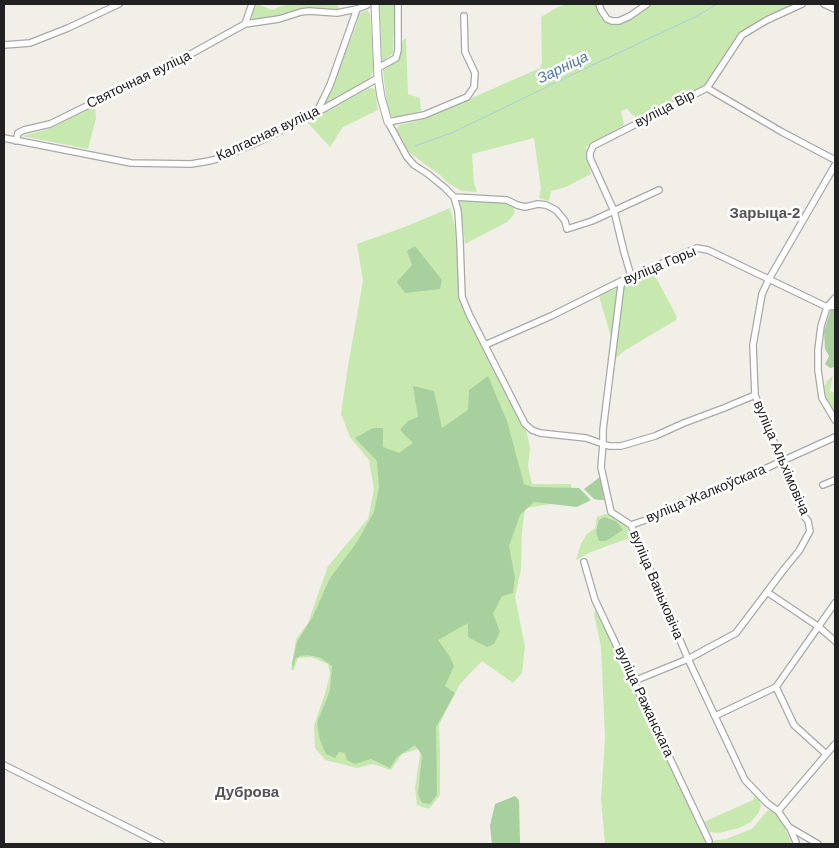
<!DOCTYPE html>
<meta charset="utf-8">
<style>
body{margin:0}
#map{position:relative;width:839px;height:848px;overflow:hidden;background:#f1efe8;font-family:Helvetica,sans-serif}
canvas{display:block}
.frame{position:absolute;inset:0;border:5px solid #212121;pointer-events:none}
</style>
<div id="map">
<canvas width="839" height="848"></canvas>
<div class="frame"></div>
</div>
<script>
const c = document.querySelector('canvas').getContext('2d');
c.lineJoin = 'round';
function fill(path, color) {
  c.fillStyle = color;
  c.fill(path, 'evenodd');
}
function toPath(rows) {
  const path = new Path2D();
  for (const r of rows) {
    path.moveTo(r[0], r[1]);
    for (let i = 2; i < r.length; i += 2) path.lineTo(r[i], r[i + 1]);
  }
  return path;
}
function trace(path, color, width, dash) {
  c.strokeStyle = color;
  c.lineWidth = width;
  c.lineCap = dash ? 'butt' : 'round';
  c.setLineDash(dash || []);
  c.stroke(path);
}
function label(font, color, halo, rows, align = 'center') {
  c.font = font + ' Helvetica,sans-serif';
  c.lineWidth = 5;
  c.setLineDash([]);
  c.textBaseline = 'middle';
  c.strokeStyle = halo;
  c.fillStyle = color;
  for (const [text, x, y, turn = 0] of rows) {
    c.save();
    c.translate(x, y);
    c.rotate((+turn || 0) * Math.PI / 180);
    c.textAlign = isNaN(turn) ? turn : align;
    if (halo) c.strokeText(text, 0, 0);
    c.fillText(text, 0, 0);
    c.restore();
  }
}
fill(toPath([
 [257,4,272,10,287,4,337,4,340,10,253,21,251,16],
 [379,4,395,4,393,53,383,61,382,59],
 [567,4,596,4,601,18,616,25,629,21,643,10,650,4,796,4,785,8,745,29,736,39,704,86,637,119,627,109,621,111,624,125,586,147,591,174,566,187,551,191,549,201,539,198,541,189,534,138,472,154,474,183,477,192,462,191,449,184,440,175,426,165,409,152,396,129,400,125,424,119,540,68,542,62,541,17,558,7],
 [367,10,370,14,374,69,371,76,368,80,322,106,331,89,356,26,359,14],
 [406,38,408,94,420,98,421,111,394,117,390,115,388,113,383,71,397,60,400,43],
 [371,88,375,89,378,110,343,127,330,147,307,122,367,89],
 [95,106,96,118,88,149,22,136,49,129],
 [460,201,494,201,512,205,515,212,512,217,507,222,465,244],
 [450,208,455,228,460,303,526,430,530,447,528,467,532,484,571,484,573,501,525,508,522,532,521,569,515,597,525,647,522,673,513,683,482,661,460,684,439,725,440,749,440,795,429,809,417,805,415,788,421,748,402,754,391,770,372,764,357,768,325,760,315,748,314,726,326,690,330,674,328,664,311,657,298,658,294,670,291,670,296,639,308,623,328,566,368,519,374,489,369,460,350,437,341,414,348,366,363,281,357,244,407,226],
 [654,274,677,317,676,320,624,351,615,359,623,289,625,283],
 [617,288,618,289,611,355,609,356,611,337,599,296],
 [833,375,830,391,835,393,835,413,826,397,824,387,827,381],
 [605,514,613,515,626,526,632,537,591,552,576,560,581,544,586,535,595,528,597,517],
 [596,610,707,844,605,844,601,799,605,738,601,647,594,614],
 [754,796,759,800,761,805,759,812,751,822,739,828,719,833,710,832,704,822,753,800],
 [768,810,774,812,784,826,792,844,714,844,712,841,726,839,752,829]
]), '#c7e9b0');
fill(toPath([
 [415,246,442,280,440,289,405,293,397,282,412,265,407,251],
 [831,309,835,309,835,367,830,368,825,364,829,356,825,349,824,332],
 [488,376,507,421,524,484,533,487,579,488,591,500,577,507,534,502,520,515,509,546,515,578,513,593,502,596,493,614,500,632,494,644,487,647,468,637,468,623,438,640,450,657,454,666,445,686,455,693,436,727,437,795,430,804,422,803,418,794,422,755,415,745,397,757,390,768,371,759,355,764,347,760,345,753,339,752,335,758,326,754,320,740,317,723,330,690,332,666,321,658,308,655,300,656,295,659,293,668,292,664,297,642,313,616,330,578,357,542,374,512,379,487,377,461,355,438,373,428,383,428,383,447,399,453,413,443,400,430,408,421,418,417,413,386,434,391,442,428,468,410,469,390],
 [600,477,604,500,599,500,594,499,584,489],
 [604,517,616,521,623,530,606,541,599,541,596,532,599,520],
 [515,796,519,800,520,844,492,844,490,826,495,804]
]), '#a8cf9e');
trace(toPath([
 [415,146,454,132,563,79,697,16,717,4]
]), '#aacddd', 1);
const minor = toPath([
 [599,4,601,10,607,19,612,21,619,21,630,16,647,4],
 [802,4,767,20,742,35,707,88,593,146,590,153,590,158,614,211,624,252,631,276,621,285,603,430,603,444,601,467,611,512,631,525,688,659,745,780,767,803,778,811,789,827,818,844],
 [824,4,835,9],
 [464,16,465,52,475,73,474,87,467,97,424,115,388,122,407,157,414,165,428,174,445,188,454,197,458,211,460,242,462,297,469,314,525,424,532,430,540,433,586,438,609,446,621,446,655,436,684,423,724,408,755,395],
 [245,24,279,19,301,12,309,11,337,13,357,9,367,5,368,4],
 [4,45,30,43,68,28,119,4],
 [378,68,396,58,398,50,398,4],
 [707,88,782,132,835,160],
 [317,112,330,85,357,9],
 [4,138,131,163,191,164,209,161,221,158,262,140,316,113,378,78],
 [16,141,18,133,24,130,50,124,180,60,245,24,252,4],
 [454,197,507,200,517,205,525,207,538,204,546,205,556,210,565,221,567,229,592,221,659,190],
 [835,298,827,307,821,326,818,350,818,370,822,398,835,420],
 [485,345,551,316,631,276,650,271,666,261,697,248,708,250,827,307,835,306],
 [823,485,835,480],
 [631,525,666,513,714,492,835,437],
 [584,562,595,600,709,841],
 [767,592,819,627,835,641],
 [634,681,688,659,736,633,785,568,799,551,810,531,808,521,804,516,755,395,753,345,762,294,769,279,835,165],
 [776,687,794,725,826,754],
 [715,716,776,687,835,603],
 [4,765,161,844],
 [778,811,835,744],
 [790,828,796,842,796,844]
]);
const tertiary = toPath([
 [375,4,378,78,381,97,388,122]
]);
trace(minor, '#a8a8a8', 8);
trace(tertiary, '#a8a8a8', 9);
trace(minor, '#fff', 5.5);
trace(tertiary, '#fff', 7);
label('14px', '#212121', '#fff', [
 ["Святочная вуліца",139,80,-26],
 ["вуліца Вір",665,109,-27],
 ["Калгасная вуліца",268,134,-25],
 ["вуліца Горы",660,266,-23],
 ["вуліца Альхімовіча",781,458,67],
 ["вуліца Жалкоўскага",706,494,-23],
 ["вуліца Ваньковіча",656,585,67],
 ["вуліца Ражанскага",644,702,65]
]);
label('italic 15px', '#4f77b0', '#fff', [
 ["Зарніца",563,68,-26]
]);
label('bold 15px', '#545454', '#fff', [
 ["Зарыца-2",765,214],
 ["Дуброва",247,793]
]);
</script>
